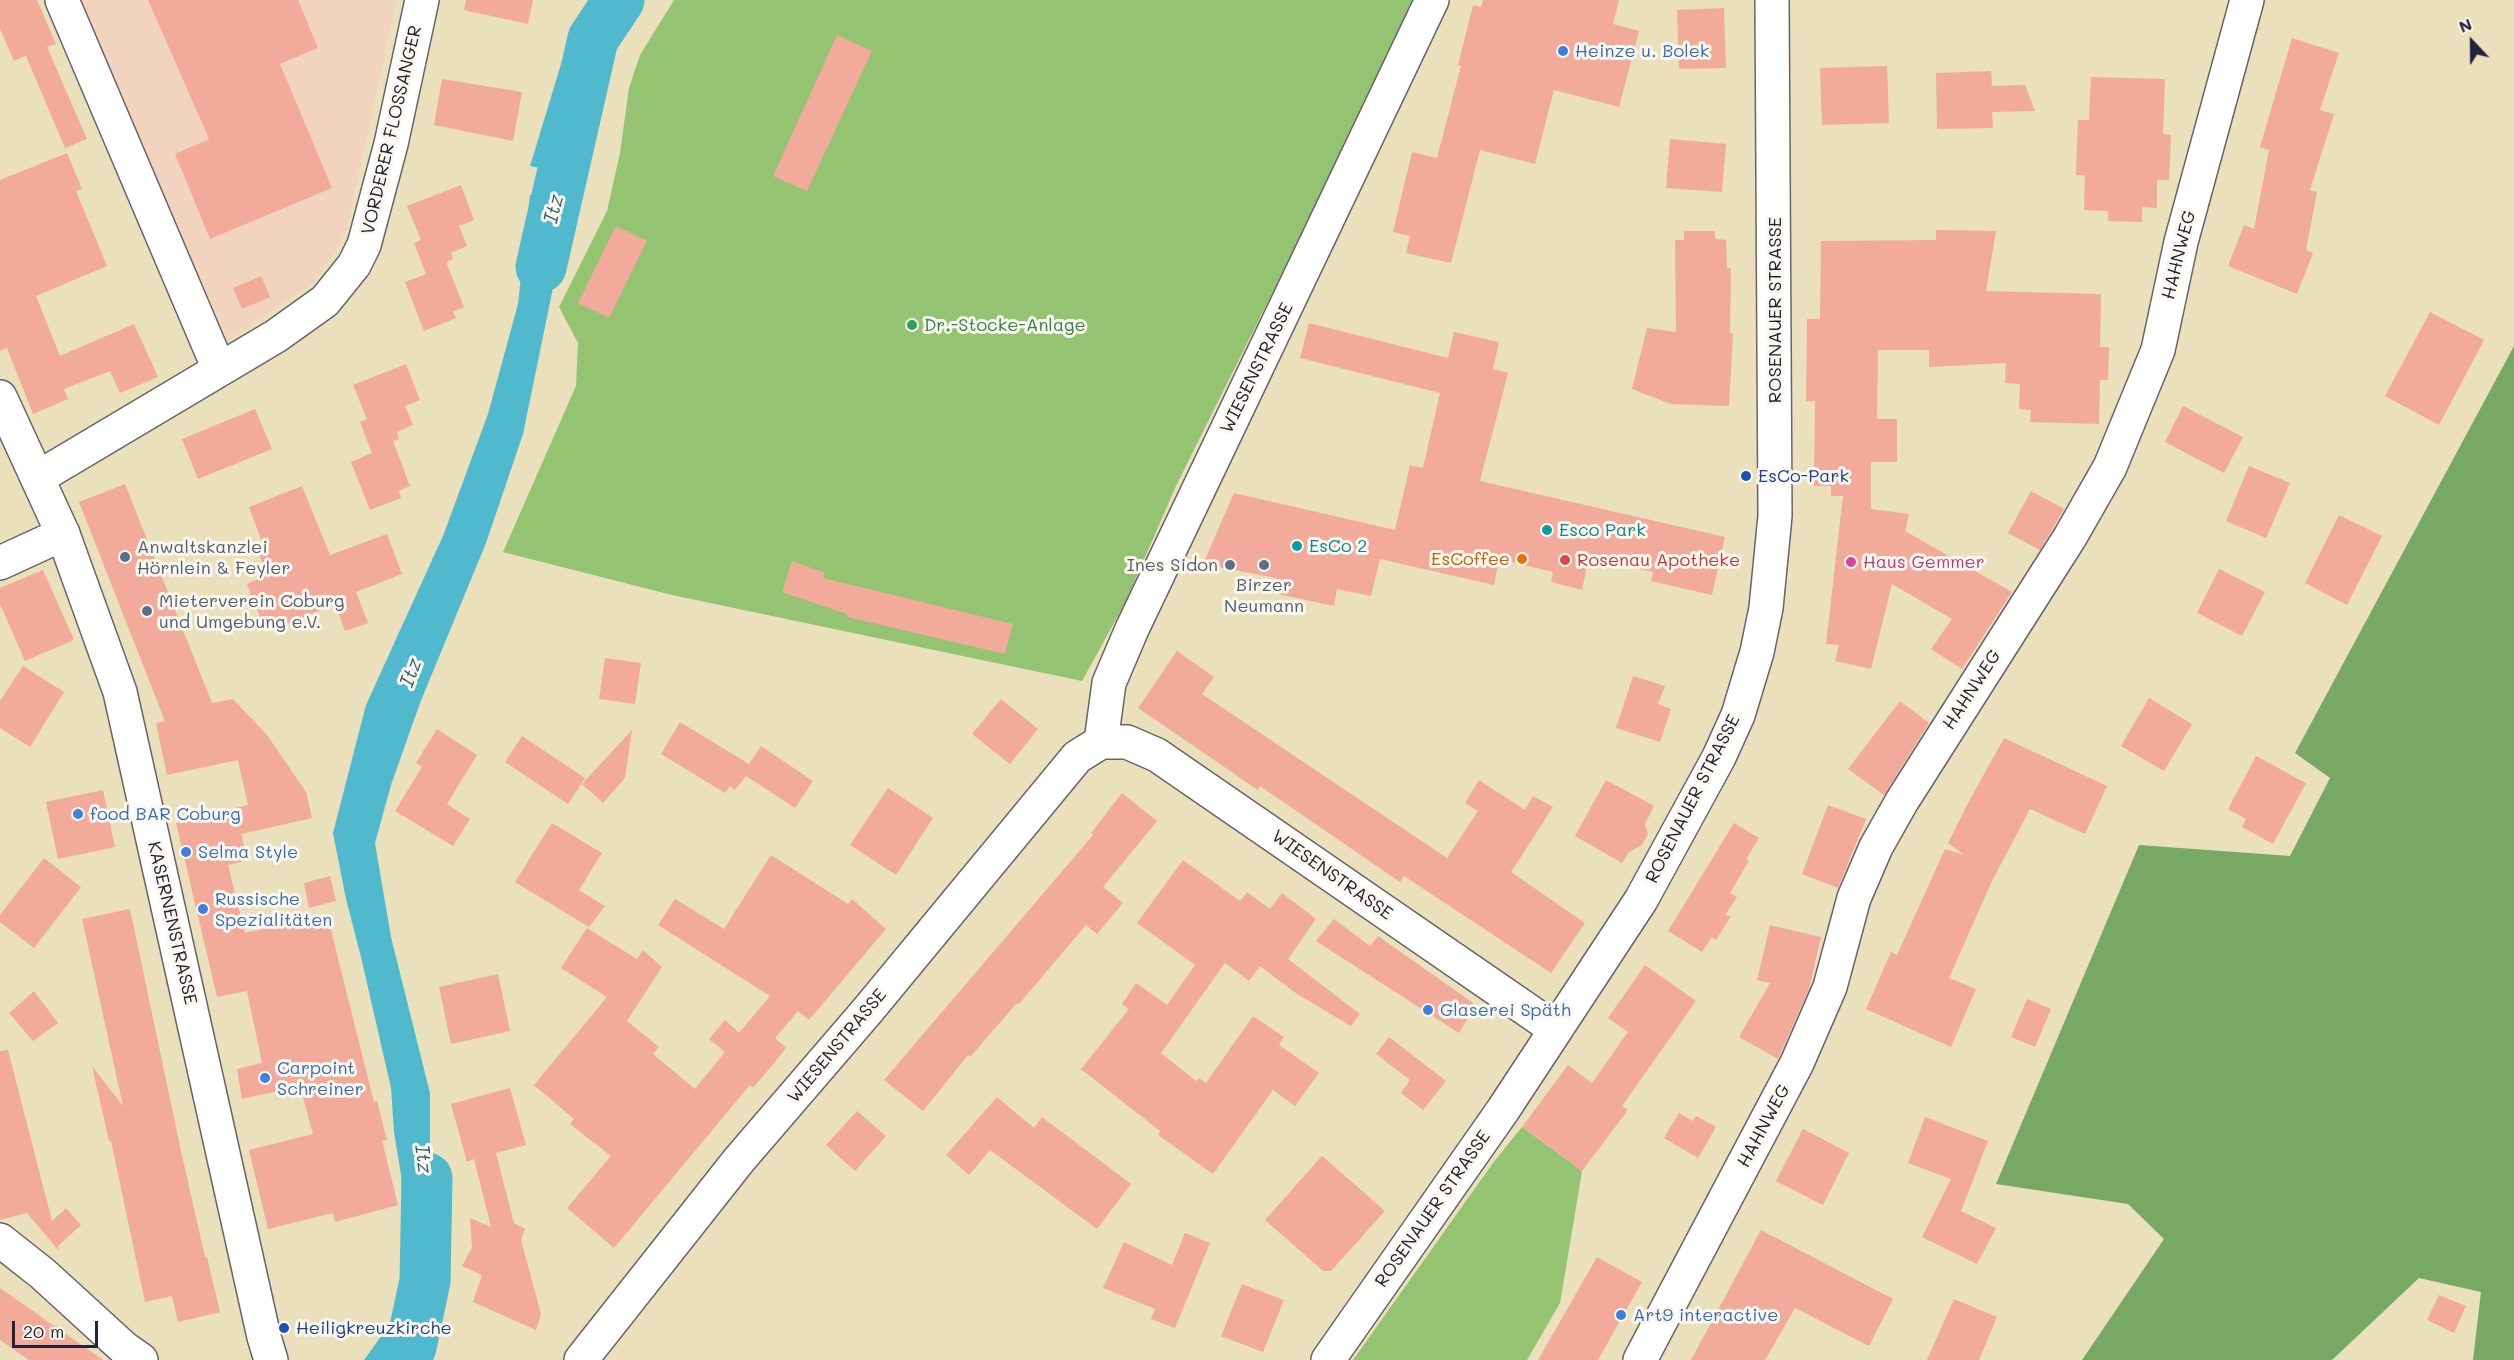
<!DOCTYPE html>
<meta charset="utf-8">
<style>
body{margin:0}
#map{position:relative;width:2514px;height:1360px;overflow:hidden;background:#eae0bc;font-family:Mali,sans-serif}
canvas{display:block}
.north{position:absolute;left:2442px;top:12px;width:60px;height:60px;-webkit-text-stroke:4px #fbf7ec;paint-order:stroke;rotate:338deg;font-size:16px;font-weight:700;line-height:24px;text-align:center;color:#22223b}
.north::after{content:'';display:block;margin:auto;width:21px;height:27px;background:#22223b;clip-path:polygon(50% 0,100% 100%,50% 72%,0 100%)}
.scale{position:absolute;left:12px;top:1321px;width:86px;height:27px;box-sizing:border-box;border:3px solid #22223b;border-top:0;padding-left:8px;font-size:18px;line-height:21px;white-space:nowrap;color:#22223b;-webkit-text-stroke:4px #fbf7ec;paint-order:stroke}
</style>
<div id="map">
<canvas width="2514" height="1360"></canvas>
<div class="north">N</div>
<div class="scale">20 m</div>
</div>
<script>
const c = document.querySelector('canvas').getContext('2d');
c.lineJoin = 'round';
function fill(path, color) {
  c.fillStyle = color;
  c.fill(path, 'evenodd');
}
function toPath(rows) {
  const path = new Path2D();
  for (const r of rows) {
    path.moveTo(r[0], r[1]);
    for (let i = 2; i < r.length; i += 2) path.lineTo(r[i], r[i + 1]);
  }
  return path;
}
function trace(path, color, width, dash) {
  c.strokeStyle = color;
  c.lineWidth = width;
  c.lineCap = dash ? 'butt' : 'round';
  c.setLineDash(dash || []);
  c.stroke(path);
}
function label(font, color, halo, rows, align = 'center') {
  c.font = font + ' Mali,sans-serif';
  c.lineWidth = 6;
  c.setLineDash([]);
  c.textBaseline = 'middle';
  c.strokeStyle = halo;
  c.fillStyle = color;
  for (const [text, x, y, turn = 0] of rows) {
    c.save();
    c.translate(x, y);
    c.rotate((+turn || 0) * Math.PI / 180);
    c.textAlign = isNaN(turn) ? turn : align;
    if (halo) c.strokeText(text, 0, 0);
    c.fillText(text, 0, 0);
    c.restore();
  }
}
fill(toPath([
 [81,0,396,0,347,229,331,259,313,283,225,343]
]), '#f2d4be');
fill(toPath([
 [674,0,1413,0,1350,137,1176,486,1125,603,1082,681,672,595,503,552,576,386,578,343,559,307,607,211,620,153,629,88,640,55],
 [1522,1127,1582,1171,1560,1303,1527,1360,1353,1360,1493,1163]
]), '#94c372');
fill(toPath([
 [2514,346,2514,1360,2473,1360,2481,1292,2419,1278,2332,1360,2082,1360,2164,1239,2128,1204,1996,1184,2139,845,2290,856,2330,778,2295,753]
]), '#77a964');
fill(toPath([
 [593,0,643,0,609,49,578,176,530,166,562,61],
 [530,195,571,200,523,434,486,543,420,703,391,785,375,843,391,937,430,1093,430,1152,452,1210,443,1252,404,1242,404,1193,394,1132,391,1088,361,957,346,899,333,833,366,705,443,536,488,414,518,304],
 [435,1332,427,1360,364,1360,382,1335]
]), '#50b9cd');
trace(toPath([
 [541,267,593,39,619,0],
 [405,1360,411,1347,425,1281,427,1178]
]), '#50b9cd', 51);
fill(toPath([
 [0,0,37,0,56,44,47,47,87,139,65,148,26,56,14,61,0,29],
 [148,0,298,0,318,48,280,64,332,188,210,239,175,154,209,139],
 [466,0,533,0,528,24,464,10],
 [1483,0,1619,0,1613,24,1639,31,1619,107,1554,90,1535,164,1480,150,1451,263,1406,253,1410,236,1393,232,1412,152,1437,158,1461,66,1458,65,1473,5,1481,7],
 [1724,8,1726,68,1679,69,1677,10],
 [837,35,872,51,807,191,773,176],
 [2292,38,2339,53,2320,110,2334,114,2310,190,2317,192,2306,250,2313,253,2297,294,2228,266,2244,225,2254,229,2269,150,2260,147],
 [1887,66,1889,123,1822,125,1820,68],
 [1991,71,1992,86,2025,85,2035,111,1992,112,1993,128,1937,129,1936,73],
 [2091,77,2165,79,2163,134,2171,135,2169,180,2157,180,2157,208,2142,207,2142,222,2108,221,2108,211,2084,210,2085,175,2076,175,2078,120,2089,120],
 [442,79,522,92,513,141,434,125],
 [1670,139,1726,144,1722,192,1666,188],
 [67,153,82,189,76,191,107,266,36,296,60,356,134,324,158,377,120,393,110,371,64,389,68,399,33,414,7,348,0,351,0,180],
 [461,185,474,220,459,226,467,246,451,253,453,259,446,262,464,307,453,312,456,318,424,331,405,282,426,274,414,243,421,240,407,206],
 [616,226,647,241,609,318,578,303],
 [1936,230,1996,231,1986,291,2101,294,2100,347,2109,347,2108,380,2100,380,2099,424,2030,422,2031,410,2019,409,2020,384,2005,383,2006,363,1929,367,1929,350,1878,350,1877,419,1897,419,1897,462,1871,462,1871,509,1909,514,1905,531,2012,592,1962,669,1931,649,1952,619,1892,584,1871,669,1835,661,1839,645,1826,644,1843,496,1831,496,1831,486,1814,486,1815,401,1806,401,1807,319,1820,319,1821,241,1936,240],
 [1684,231,1715,231,1715,239,1726,240,1727,268,1731,268,1730,333,1733,333,1729,406,1671,404,1632,389,1647,328,1676,332,1675,240,1684,240],
 [261,276,270,297,242,309,233,288],
 [2430,312,2484,340,2439,425,2385,396],
 [1309,323,1448,358,1454,332,1499,342,1493,369,1508,373,1480,481,1725,537,1712,595,1651,581,1653,572,1589,557,1582,590,1551,582,1553,572,1499,559,1494,585,1380,559,1371,596,1337,589,1334,606,1273,593,1276,578,1203,564,1234,493,1395,530,1410,465,1423,468,1440,393,1300,358],
 [406,364,420,400,405,406,413,425,397,432,399,439,393,441,410,486,399,491,401,498,370,510,351,462,372,453,360,422,367,419,353,385],
 [2183,406,2243,437,2224,473,2165,442],
 [255,409,272,449,198,479,182,439],
 [2249,466,2290,483,2266,538,2226,521],
 [125,484,212,703,233,699,267,735,306,792,312,818,241,834,248,860,228,865,245,933,327,914,374,1102,377,1101,387,1140,382,1141,398,1205,335,1222,333,1213,268,1229,249,1150,313,1134,300,1086,242,1099,237,1069,262,1063,247,991,217,997,176,823,248,805,238,760,167,775,156,723,165,721,79,502],
 [302,486,330,555,387,534,402,574,356,592,368,623,345,631,335,604,277,628,274,621,263,625,247,584,267,575,255,544,262,542,249,507],
 [2031,491,2064,509,2040,550,2008,533],
 [2339,515,2382,536,2347,605,2305,583],
 [792,561,825,573,823,578,1013,624,1005,654,847,617,847,614,782,592],
 [2219,569,2265,592,2242,636,2197,613],
 [43,570,74,640,25,661,0,604,0,588],
 [1177,651,1214,677,1202,694,1447,858,1478,811,1465,803,1479,780,1525,810,1533,796,1553,807,1511,872,1585,923,1551,973,1404,876,1400,882,1260,786,1258,790,1138,708],
 [605,658,641,663,635,704,599,699],
 [23,666,64,692,30,747,0,728,0,701],
 [1633,676,1665,686,1658,704,1671,709,1660,742,1616,728],
 [2149,698,2192,724,2164,771,2121,746],
 [1001,699,1038,729,1010,764,972,734],
 [1900,701,1929,723,1884,795,1848,769],
 [680,722,749,764,761,746,813,781,795,808,746,776,735,790,730,786,725,793,661,754],
 [437,729,477,755,447,804,470,819,453,846,395,811,422,767,416,763],
 [632,730,625,778,603,803,582,784],
 [522,736,585,778,568,804,505,762],
 [2004,738,2107,786,2085,834,2030,809,1992,881,1949,978,1976,989,1951,1047,1866,1009,1891,952,1897,955,1945,849,1964,855,1948,843,1968,803],
 [2256,756,2306,783,2273,844,2242,827,2246,819,2228,809],
 [1606,780,1654,806,1645,824,1648,834,1642,845,1629,852,1622,863,1575,836],
 [888,788,933,818,896,875,850,845],
 [103,790,115,847,58,859,46,802],
 [1122,793,1157,821,1103,887,1123,903,1097,934,1086,925,1019,1004,1017,1003,970,1057,968,1055,923,1111,884,1080,1093,835,1091,833],
 [1828,805,1866,819,1838,888,1802,874],
 [552,823,602,853,579,890,605,906,589,927,515,882],
 [1734,823,1759,838,1746,859,1749,861,1730,893,1737,897,1725,915,1731,916,1716,940,1712,937,1702,952,1668,931],
 [771,855,848,904,852,899,886,929,809,1020,798,1011,775,1038,786,1048,775,1062,753,1088,750,1085,614,1248,567,1208,611,1156,570,1124,574,1119,534,1085,607,997,561,968,587,928,637,959,643,950,662,967,627,1021,659,1047,653,1054,695,1089,725,1052,709,1039,725,1020,739,1033,770,996,658,925,675,899,724,929],
 [44,858,81,887,34,948,0,922,0,915],
 [1183,860,1240,901,1247,892,1270,909,1282,893,1316,919,1288,959,1360,1014,1351,1026,1297,994,1260,966,1249,981,1225,963,1161,1053,1196,1081,1199,1078,1206,1083,1253,1016,1284,1037,1279,1045,1319,1073,1295,1106,1273,1090,1213,1174,1158,1135,1160,1131,1081,1069,1129,1009,1122,1004,1136,983,1167,1005,1195,965,1137,923],
 [330,876,336,901,309,908,304,883],
 [130,909,181,1151,205,1257,207,1257,220,1312,178,1322,172,1296,145,1302,111,1141,109,1141,92,1066,123,1106,82,919],
 [1334,919,1370,946,1378,936,1476,1005,1459,1033,1316,941],
 [1770,925,1821,937,1809,989,1778,1059,1739,1037,1770,983,1757,980],
 [1645,965,1696,1001,1622,1106,1628,1110,1582,1171,1522,1127,1568,1065,1592,1083,1628,1032,1608,1018],
 [498,974,510,1031,451,1044,439,987],
 [34,991,58,1023,33,1041,9,1013],
 [2027,999,2051,1009,2035,1047,2011,1037],
 [1389,1037,1446,1081,1423,1110,1401,1093,1410,1080,1376,1054],
 [8,1050,52,1221,66,1208,81,1225,58,1246,59,1251,27,1213,0,1220,0,1051],
 [510,1088,526,1145,496,1153,514,1223,525,1229,521,1240,541,1314,536,1330,473,1302,482,1275,462,1266,472,1248,470,1218,491,1227,474,1159,467,1162,451,1104],
 [997,1097,1034,1128,1042,1117,1131,1184,1097,1229,990,1150,969,1175,946,1155],
 [857,1111,886,1136,855,1171,826,1145],
 [1679,1113,1693,1121,1696,1116,1716,1127,1698,1158,1664,1138],
 [1925,1117,1988,1141,1961,1211,1996,1228,1977,1264,1922,1237,1951,1179,1908,1163],
 [1803,1129,1849,1153,1823,1205,1776,1181],
 [1322,1156,1385,1211,1331,1271,1323,1271,1265,1220],
 [1761,1230,1893,1299,1869,1346,1795,1308,1765,1360,1691,1360],
 [1185,1233,1210,1243,1175,1328,1151,1319,1155,1309,1103,1288,1124,1242,1172,1265],
 [1597,1257,1642,1282,1598,1360,1538,1360],
 [1242,1284,1284,1300,1263,1352,1221,1336],
 [0,1288,103,1360,29,1360,0,1340],
 [2439,1295,2466,1306,2454,1333,2427,1320],
 [1954,1299,1997,1317,1979,1360,1927,1360]
]), '#f2aa9b');
const minor = toPath([
 [62,0,219,369],
 [39,477,276,336,325,301,354,265,364,245,391,144,422,0],
 [0,563,63,534],
 [1101,742,1109,683,1132,629,1432,0],
 [0,1240,43,1274,124,1348,141,1360],
 [581,1360,739,1160,868,1010,1077,757,1101,742,1127,742,1157,755,1555,1029],
 [1640,1360,1797,1063,1830,987,1854,898,1876,847,1902,801,2070,537,2110,467,2158,350,2181,242,2247,0]
]);
const tertiary = toPath([
 [0,397,63,534,120,692,264,1337,271,1360],
 [1328,1360,1503,1110,1641,900,1719,757,1738,715,1757,652,1766,608,1775,516,1772,0]
]);
trace(minor, '#686468', 36);
trace(tertiary, '#686468', 36);
trace(minor, '#fff', 33);
trace(tertiary, '#fff', 33);
for (const [x, y, r, color] of [
 [1563,51,6,"#3f7fe0"],
 [912,325,6,"#2e9e5b"],
 [1746,476,6,"#1a4fb4"],
 [1547,530,6,"#0f9aa8"],
 [1297,546,6,"#0f9aa8"],
 [125,557,6,"#5c6f8a"],
 [1522,559,6,"#e8710a"],
 [1565,560,6,"#e0444e"],
 [1851,562,6,"#d1479c"],
 [1230,565,6,"#5c6f8a"],
 [1264,565,6,"#5c6f8a"],
 [147,611,6,"#5c6f8a"],
 [78,814,6,"#3f7fe0"],
 [186,852,6,"#3f7fe0"],
 [203,909,6,"#3f7fe0"],
 [1428,1010,6,"#3f7fe0"],
 [265,1078,6,"#3f7fe0"],
 [1621,1315,6,"#3f7fe0"],
 [284,1328,6,"#1a4fb4"]
]) {
  const dot = new Path2D();
  dot.arc(x, y, r, 0, 2 * Math.PI);
  c.fillStyle = color;
  c.fill(dot);
  trace(dot, '#fbf7ec', 2);
}
label('18px', '#366cbe', '#fbf7ec', [
 ["Heinze u. Bolek",1575,51],
 ["food BAR Coburg",90,814],
 ["Selma Style",198,852],
 ["Russische",215,899],
 ["Spezialitäten",215,920],
 ["Glaserei Späth",1440,1010],
 ["Carpoint",277,1068],
 ["Schreiner",277,1089],
 ["Art9 interactive",1633,1315]
], 'left');
label('18px', '#22223b', '#fbf7ec', [
 ["VORDERER FLOSSANGER",392,130,-77],
 ["HAHNWEG",2179,255,-76],
 ["ROSENAUER STRASSE",1775,310,-90],
 ["WIESENSTRASSE",1257,368,-64],
 ["HAHNWEG",1972,690,-57],
 ["ROSENAUER STRASSE",1693,799,-63],
 ["WIESENSTRASSE",1332,875,35],
 ["KASERNENSTRASSE",172,923,77],
 ["WIESENSTRASSE",837,1046,-50],
 ["HAHNWEG",1764,1126,-62],
 ["ROSENAUER STRASSE",1433,1209,-55]
]);
label('18px', '#27864d', '#fbf7ec', [
 ["Dr.-Stocke-Anlage",924,325]
], 'left');
label('18px', '#164399', '#fbf7ec', [
 ["EsCo-Park",1758,476],
 ["Heiligkreuzkirche",296,1328]
], 'left');
label('18px', '#0d838f', '#fbf7ec', [
 ["Esco Park",1559,530],
 ["EsCo 2",1309,546]
], 'left');
label('18px', '#4e5e75', '#fbf7ec', [
 ["Anwaltskanzlei",137,547],
 ["Hörnlein & Feyler",137,568],
 ["Ines Sidon",1218,565,"right"],
 ["Birzer",1264,585,"center"],
 ["Neumann",1264,606,"center"],
 ["Mieterverein Coburg",159,601],
 ["und Umgebung e.V.",159,622]
], 'left');
label('18px', '#c56008', '#fbf7ec', [
 ["EsCoffee",1510,559]
], 'right');
label('18px', '#be3a42', '#fbf7ec', [
 ["Rosenau Apotheke",1577,560]
], 'left');
label('18px', '#b23c85', '#fbf7ec', [
 ["Haus Gemmer",1863,562]
], 'left');
label('italic 20px', '#345e75', '#fbf7ec', [
 ["Itz",554,209,-77],
 ["Itz",411,673,-70],
 ["Itz",423,1159,82]
]);
</script>
